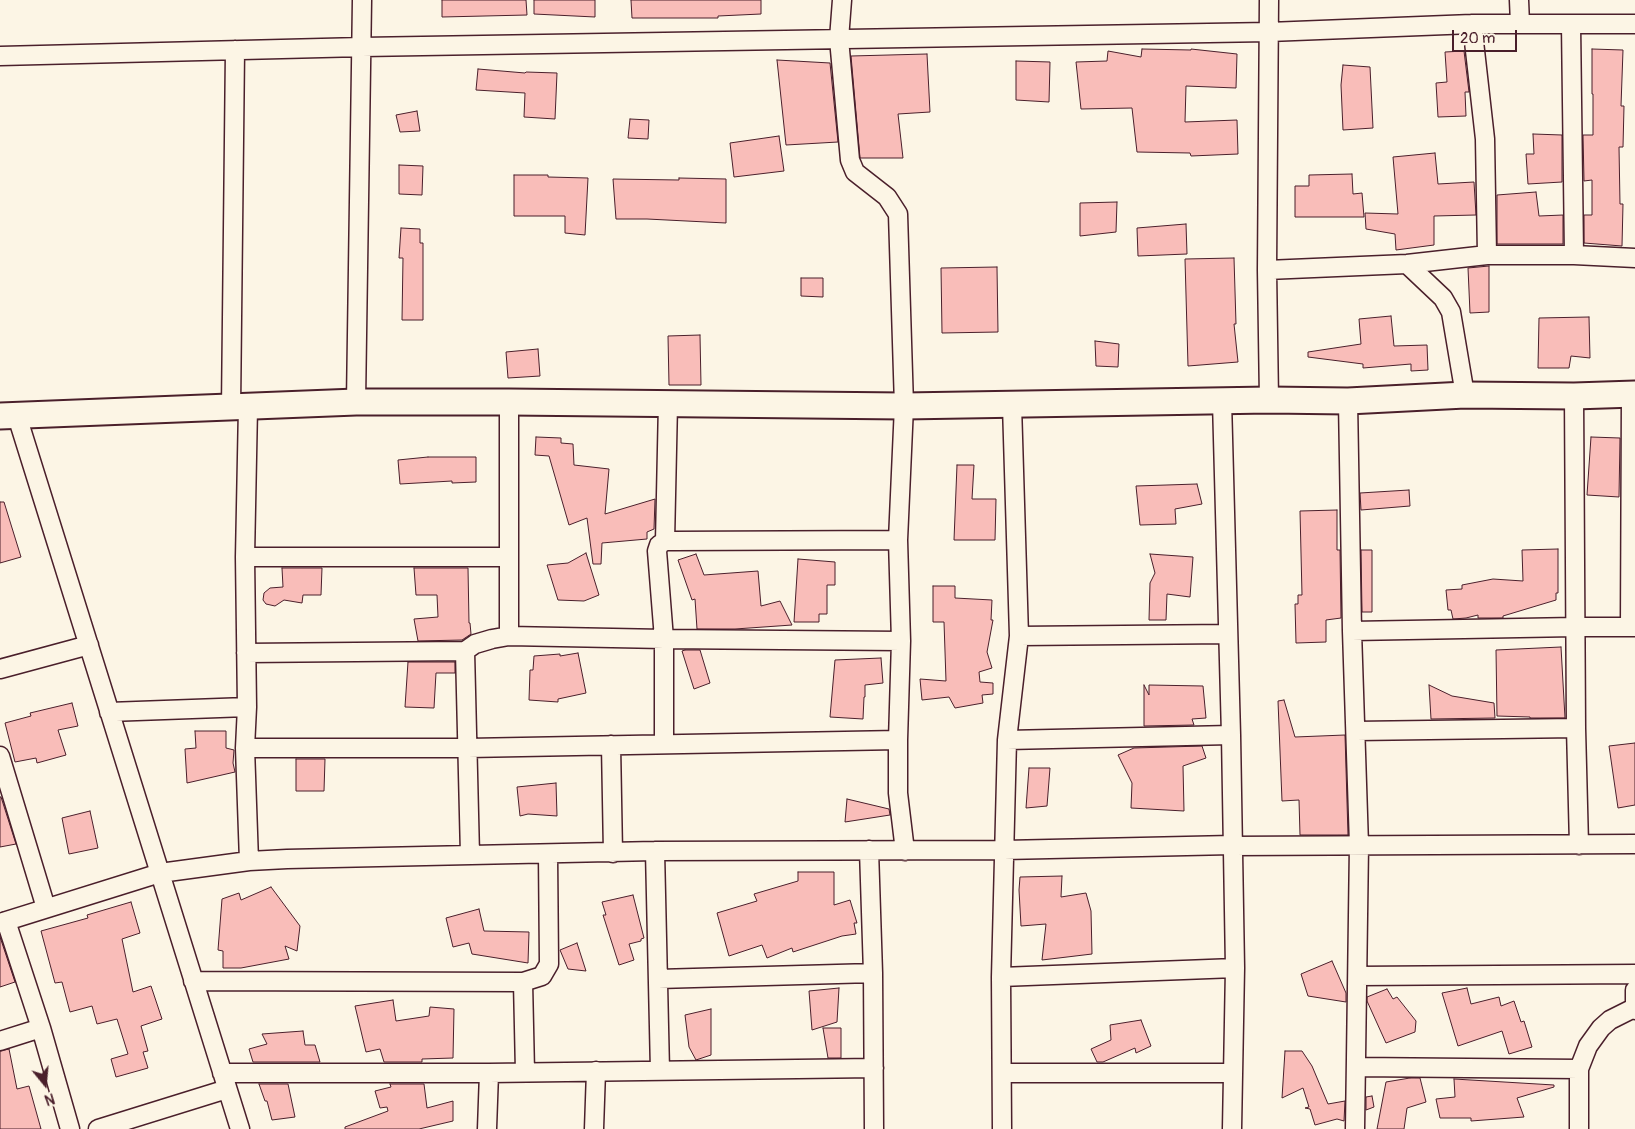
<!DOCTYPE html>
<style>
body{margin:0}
#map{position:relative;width:1635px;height:1129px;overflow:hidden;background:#fcf5e5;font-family:Pangolin,sans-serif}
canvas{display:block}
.north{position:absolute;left:20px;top:1059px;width:50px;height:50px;-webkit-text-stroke:4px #fcf5e5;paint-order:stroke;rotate:163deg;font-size:14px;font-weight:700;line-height:20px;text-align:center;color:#4a1f2b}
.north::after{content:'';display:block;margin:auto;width:18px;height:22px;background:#4a1f2b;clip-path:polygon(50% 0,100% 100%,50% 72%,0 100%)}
.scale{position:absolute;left:1452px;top:30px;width:65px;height:22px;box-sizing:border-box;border:2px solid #4a1f2b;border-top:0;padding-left:6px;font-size:15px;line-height:18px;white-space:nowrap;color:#4a1f2b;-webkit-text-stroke:4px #fcf5e5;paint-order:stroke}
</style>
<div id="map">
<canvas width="1635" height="1129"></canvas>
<div class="north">N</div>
<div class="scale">20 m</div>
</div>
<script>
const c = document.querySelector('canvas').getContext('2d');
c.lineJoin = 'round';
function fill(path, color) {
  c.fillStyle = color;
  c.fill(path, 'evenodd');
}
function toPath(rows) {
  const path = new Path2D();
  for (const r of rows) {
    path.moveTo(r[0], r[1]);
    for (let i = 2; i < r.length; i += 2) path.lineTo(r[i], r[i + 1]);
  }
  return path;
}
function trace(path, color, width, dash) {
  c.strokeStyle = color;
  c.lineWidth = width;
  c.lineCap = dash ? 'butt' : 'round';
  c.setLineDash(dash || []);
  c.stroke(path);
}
const building = toPath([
 [442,0,526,0,527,15,442,17,442,0],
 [534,0,595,0,595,17,534,14,534,0],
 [631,0,761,0,761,14,718,16,718,18,632,18,631,0],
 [1142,49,1191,50,1191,49,1237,54,1236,88,1186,86,1185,122,1237,120,1238,154,1191,156,1190,153,1137,152,1132,108,1081,109,1076,62,1107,61,1108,51,1141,57,1142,49],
 [1592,49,1623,50,1621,106,1624,106,1623,147,1619,147,1620,204,1623,204,1622,246,1584,243,1584,215,1592,215,1592,180,1584,181,1583,135,1593,135,1593,94,1592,94,1592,49],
 [1464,51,1469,92,1465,92,1466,116,1438,117,1436,83,1447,82,1445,52,1464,51],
 [927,54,930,112,898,114,903,158,860,158,851,56,927,54],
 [777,60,830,63,838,142,786,145,777,60],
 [1016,61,1050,62,1049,102,1016,100,1016,61],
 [1343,65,1370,67,1373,128,1343,130,1341,85,1343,65],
 [478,69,525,73,526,72,557,73,555,119,524,117,525,93,476,90,478,69],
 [417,111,420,131,400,132,396,115,417,111],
 [630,119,649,120,648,139,628,138,630,119],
 [1533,134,1562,135,1562,182,1528,184,1526,154,1534,154,1533,134],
 [779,136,784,171,734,177,730,143,779,136],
 [1435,153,1438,184,1474,182,1476,215,1434,216,1434,245,1396,250,1395,234,1366,229,1365,213,1398,214,1393,157,1435,153],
 [399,165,423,166,422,195,399,194,399,165],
 [1352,174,1353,194,1362,193,1364,217,1295,217,1295,186,1309,186,1309,175,1352,174],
 [514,175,548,175,548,177,588,178,585,235,565,233,565,216,514,216,514,175],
 [679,178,726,179,726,223,647,219,616,219,613,179,679,180,679,178],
 [1536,192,1539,216,1563,215,1563,244,1497,244,1497,195,1536,192],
 [1117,202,1116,232,1080,236,1080,203,1117,202],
 [1186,224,1187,254,1138,256,1137,228,1186,224],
 [401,228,420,229,420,243,423,243,423,320,402,320,403,258,399,258,401,228],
 [1234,258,1236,324,1234,324,1238,362,1188,366,1185,259,1234,258],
 [1489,266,1489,312,1470,313,1468,268,1489,266],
 [997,267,998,332,942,333,941,268,997,267],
 [801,278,823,278,823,297,801,296,801,278],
 [1391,316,1394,346,1427,345,1428,370,1411,371,1411,364,1363,368,1363,364,1308,357,1308,352,1361,344,1359,319,1391,316],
 [1589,317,1590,358,1571,356,1569,368,1538,368,1539,318,1589,317],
 [700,335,701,385,669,385,668,336,700,335],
 [1095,341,1119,344,1118,367,1096,366,1095,341],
 [538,349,540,376,508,378,506,352,538,349],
 [536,437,561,438,561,443,573,444,574,465,609,469,605,514,655,499,654,529,647,532,647,539,602,543,601,564,593,564,587,518,569,525,549,456,535,455,536,437],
 [1591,437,1620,438,1619,497,1587,495,1591,437],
 [428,457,476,457,476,482,452,483,452,481,400,484,398,460,428,457],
 [957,465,974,465,972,499,996,499,995,540,954,540,957,465],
 [1197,484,1202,504,1175,509,1176,524,1140,525,1136,486,1197,484],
 [1409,490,1410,506,1361,510,1360,493,1409,490],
 [0,502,4,502,21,557,0,563,0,502],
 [1337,510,1337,550,1340,550,1341,618,1326,620,1326,642,1296,643,1295,604,1298,604,1298,595,1302,595,1300,511,1337,510],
 [1558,549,1558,593,1556,593,1556,600,1503,616,1503,618,1478,618,1478,615,1466,618,1453,619,1451,610,1448,610,1446,590,1462,589,1462,585,1493,579,1523,581,1522,550,1558,549],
 [1361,550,1372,550,1372,612,1362,612,1361,550],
 [586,553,599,595,584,601,558,600,547,565,568,563,586,553],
 [696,554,704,575,758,571,761,606,780,601,792,625,735,629,697,629,695,599,692,600,678,560,696,554],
 [1150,554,1193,557,1190,597,1167,594,1166,620,1149,620,1150,583,1155,573,1150,554],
 [798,559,835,562,835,585,827,585,827,614,819,614,819,622,794,622,798,559],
 [282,568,322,568,321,595,303,595,302,603,284,600,275,606,266,604,263,600,264,593,270,588,283,587,282,568],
 [414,568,468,568,469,623,470,623,471,634,462,640,418,641,414,619,438,617,437,595,416,595,414,568],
 [933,586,955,586,955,598,992,600,991,620,993,620,987,652,992,668,979,672,980,682,993,683,993,694,982,695,983,703,955,708,949,697,922,700,920,679,946,681,944,622,933,622,933,586],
 [1561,647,1565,718,1530,718,1530,717,1497,716,1496,650,1561,647],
 [685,650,700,650,710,683,694,689,682,651,685,650],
 [578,653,586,693,558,699,558,702,529,700,530,670,533,670,534,656,560,654,560,656,578,653],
 [881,658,883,683,865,685,865,697,864,697,863,719,830,717,835,660,881,658],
 [408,662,455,662,455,673,436,673,434,708,405,707,408,662],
 [1144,685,1149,695,1149,685,1203,686,1206,718,1192,719,1194,725,1144,726,1144,685],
 [1429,685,1452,696,1494,703,1495,718,1431,719,1429,685],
 [1284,700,1295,737,1345,735,1348,835,1300,835,1299,800,1282,801,1278,701,1284,700],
 [72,703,78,726,58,730,66,755,37,763,36,758,15,762,5,723,31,716,30,713,72,703],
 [195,731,226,731,226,748,234,750,233,763,235,772,187,783,185,749,196,748,195,731],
 [1635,743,1635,805,1618,808,1609,746,1635,743],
 [1202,746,1206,758,1183,766,1184,811,1131,808,1132,783,1118,755,1134,748,1202,746],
 [296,759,325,759,324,791,296,791,296,759],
 [1029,768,1050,768,1047,806,1026,808,1029,768],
 [556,783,557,816,528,814,520,816,517,787,556,783],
 [0,797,1,797,16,844,0,847,0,797],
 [847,799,889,809,890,815,845,822,847,799],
 [90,811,98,848,69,854,62,818,90,811],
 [798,872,834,872,834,905,850,900,857,923,854,923,856,934,842,936,793,952,792,948,767,958,762,945,729,956,717,913,757,901,754,894,798,881,798,872],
 [1062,876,1061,897,1086,893,1091,911,1092,954,1042,960,1046,924,1021,926,1019,890,1020,877,1062,876],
 [271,887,300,926,297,951,285,946,289,959,241,968,223,968,223,951,218,950,222,899,239,893,241,900,271,887],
 [633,895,644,938,641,939,641,941,629,944,634,960,619,965,603,915,606,915,602,902,633,895],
 [131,902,140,933,122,939,133,992,151,986,162,1019,141,1026,148,1051,143,1052,148,1068,116,1077,111,1059,128,1054,117,1019,97,1024,92,1006,70,1012,62,982,55,983,41,931,88,918,87,915,131,902],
 [479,909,484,931,529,932,528,963,472,954,469,943,453,947,446,918,479,909],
 [0,937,15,982,0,987,0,937],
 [577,943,586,971,568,969,560,950,577,943],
 [1332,961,1346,993,1346,1002,1308,996,1301,974,1332,961],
 [839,988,837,1022,812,1030,809,991,839,988],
 [1467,988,1471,1004,1499,997,1501,1006,1514,1001,1521,1022,1524,1021,1532,1047,1509,1054,1502,1031,1458,1046,1442,993,1467,988],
 [1387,989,1393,999,1397,997,1416,1021,1415,1032,1386,1043,1367,1001,1367,997,1387,989],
 [393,1000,396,1021,429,1016,430,1007,454,1009,453,1058,422,1059,422,1062,384,1062,380,1049,366,1052,355,1006,393,1000],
 [711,1009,711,1055,696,1060,689,1047,685,1015,711,1009],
 [1141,1020,1151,1046,1136,1053,1135,1048,1103,1062,1097,1062,1091,1049,1111,1040,1110,1025,1141,1020],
 [823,1028,841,1028,841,1058,828,1058,823,1028],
 [303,1031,305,1045,315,1045,320,1062,253,1062,249,1049,267,1044,262,1034,303,1031],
 [9,1049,17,1089,29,1086,41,1129,0,1129,0,1051,9,1049],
 [1285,1051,1302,1051,1312,1066,1328,1104,1345,1101,1344,1121,1337,1119,1315,1125,1310,1109,1305,1108,1309,1107,1303,1088,1282,1098,1285,1051],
 [1410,1078,1420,1078,1426,1102,1407,1108,1404,1129,1377,1129,1386,1082,1410,1078],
 [1454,1079,1554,1085,1554,1087,1517,1098,1524,1117,1471,1121,1471,1118,1440,1118,1436,1099,1455,1097,1454,1079],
 [259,1084,288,1084,295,1117,272,1120,267,1101,265,1101,259,1084],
 [390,1084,424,1084,427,1108,453,1101,453,1121,419,1129,345,1129,345,1127,388,1111,387,1107,380,1108,375,1091,391,1087,390,1084],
 [1372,1096,1374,1107,1366,1110,1366,1097,1372,1096]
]);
fill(building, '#f9bdb9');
trace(building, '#4a1f2b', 1);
const street = toPath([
 [842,0,839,39,850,160,855,172,887,197,898,214,904,406,898,540,901,641,898,740,898,793,905,851],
 [1269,0,1267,270,1269,400],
 [1519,0,1520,24],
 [1472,24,1485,139,1487,255],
 [1571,24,1574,255],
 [0,56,362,47,1269,32,1472,24,1635,24],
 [1407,264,1443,298,1451,312,1465,395],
 [1267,270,1407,264,1487,255,1574,255,1635,258],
 [1574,396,1576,728,1579,845],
 [1222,401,1231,735,1235,968,1232,1129],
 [1348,401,1352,631,1359,845,1355,1129],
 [356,402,362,0],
 [248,407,245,557,247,707,245,748,249,861],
 [231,408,235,50],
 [17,416,240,1129],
 [665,541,668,403],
 [245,557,509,557],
 [1630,627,1631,394],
 [1352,631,1575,627,1635,627],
 [509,636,509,402],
 [1019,636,1228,634],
 [465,651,470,855],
 [246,653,465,651,475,644,492,639,509,636,664,639,901,641],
 [0,669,89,645],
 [109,712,247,707],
 [1356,731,1576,728],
 [1007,740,1231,735],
 [664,744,664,639,657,551,659,545,665,541,673,541,898,540],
 [611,745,613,853],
 [245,748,468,748,898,740],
 [0,756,46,908],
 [869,850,873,973,874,1129],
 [655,851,660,1071],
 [6,921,41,1028,70,1129],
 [0,923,160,873,249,861,287,859,655,851,1004,850,1232,845,1232,846,1635,844],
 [1358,976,1635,974],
 [1001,977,1235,968],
 [658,979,873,973],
 [193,981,523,982,542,976,549,964,548,854],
 [523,982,525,1072],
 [1635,990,1635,1010],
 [0,1041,41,1028],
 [1356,1067,1579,1069],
 [222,1073,489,1073,874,1068],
 [1003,1073,1232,1073],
 [98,1129,227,1089],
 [487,1129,489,1073],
 [594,1129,596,1071],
 [1002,1129,1001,977,1007,740,1019,636,1012,405],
 [1579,1129,1579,1069,1588,1046,1601,1028,1610,1020,1634,1008]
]);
const secondary = toPath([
 [0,416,356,402,509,402,904,406,1269,400,1348,401,1465,395,1574,396,1635,394]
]);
trace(street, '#4a1f2b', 21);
trace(secondary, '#4a1f2b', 29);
trace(street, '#fcf5e5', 18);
trace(secondary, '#fcf5e5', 25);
</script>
